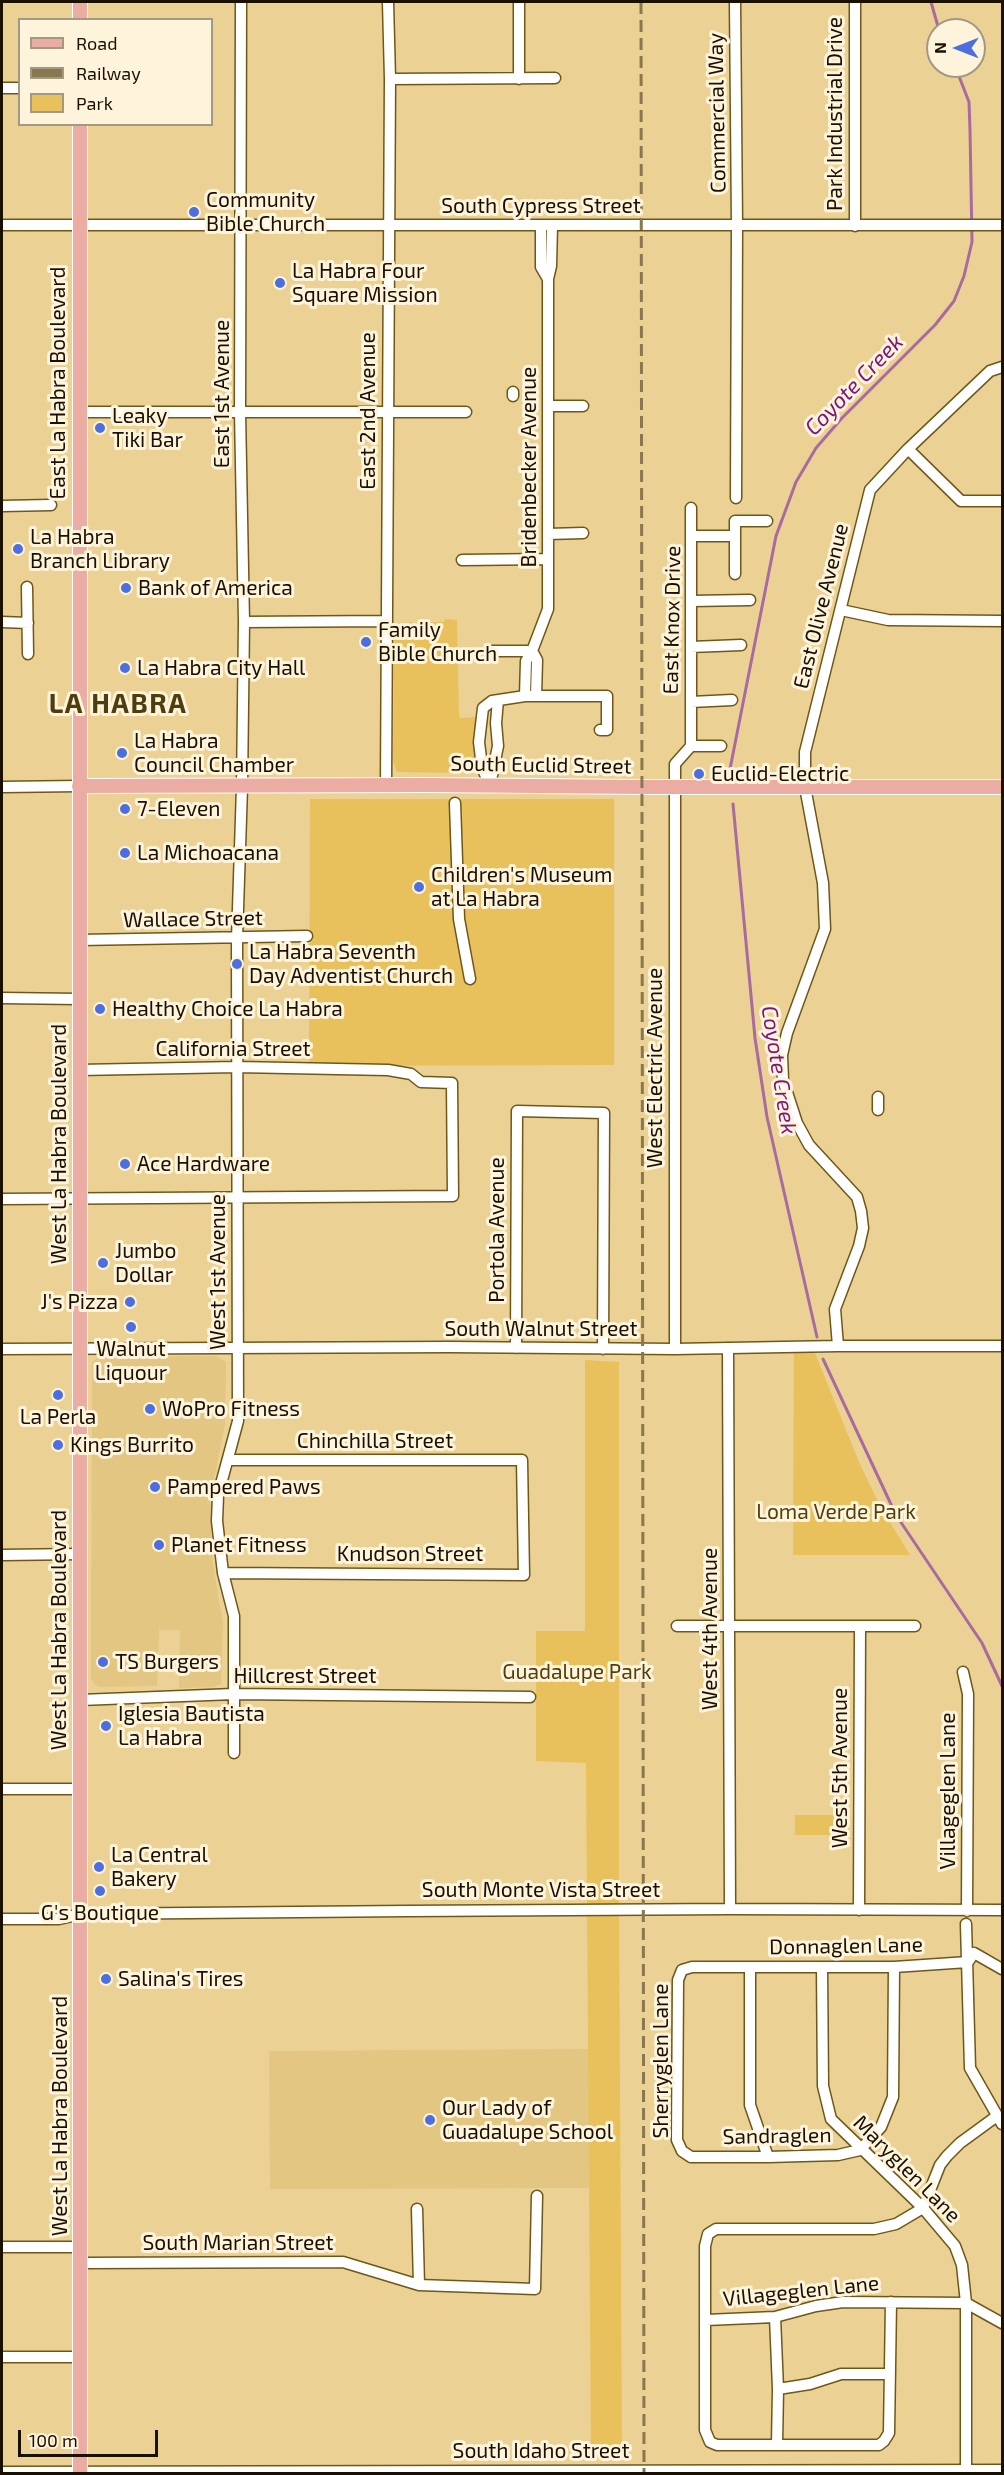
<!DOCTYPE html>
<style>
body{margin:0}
#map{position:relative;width:1004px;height:2475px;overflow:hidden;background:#ebd294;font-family:"Exo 2",sans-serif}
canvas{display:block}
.frame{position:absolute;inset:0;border:3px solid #191000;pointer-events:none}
.legend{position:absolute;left:18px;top:18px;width:195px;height:108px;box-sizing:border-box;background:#fef4dc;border:2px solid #a29984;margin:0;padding:8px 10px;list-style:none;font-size:18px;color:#191000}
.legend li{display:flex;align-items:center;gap:12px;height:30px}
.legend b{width:30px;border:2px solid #a29984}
.north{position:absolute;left:926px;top:18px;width:60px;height:60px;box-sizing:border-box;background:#fef4dc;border:2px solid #a29984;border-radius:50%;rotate:270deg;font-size:16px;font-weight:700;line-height:24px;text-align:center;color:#191000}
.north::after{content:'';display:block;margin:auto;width:21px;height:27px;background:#4c6ee1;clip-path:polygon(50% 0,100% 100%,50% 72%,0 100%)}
.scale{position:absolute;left:18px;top:2430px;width:140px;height:27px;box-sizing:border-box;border:3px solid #191000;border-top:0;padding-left:8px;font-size:18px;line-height:21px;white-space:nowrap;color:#191000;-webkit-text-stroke:4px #fef4dc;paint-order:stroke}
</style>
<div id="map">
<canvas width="1004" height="2475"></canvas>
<div class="frame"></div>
<ul class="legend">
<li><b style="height:8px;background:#ebaca4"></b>Road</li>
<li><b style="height:8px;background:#89774f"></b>Railway</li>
<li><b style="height:16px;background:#e9c15c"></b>Park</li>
</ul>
<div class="north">N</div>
<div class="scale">100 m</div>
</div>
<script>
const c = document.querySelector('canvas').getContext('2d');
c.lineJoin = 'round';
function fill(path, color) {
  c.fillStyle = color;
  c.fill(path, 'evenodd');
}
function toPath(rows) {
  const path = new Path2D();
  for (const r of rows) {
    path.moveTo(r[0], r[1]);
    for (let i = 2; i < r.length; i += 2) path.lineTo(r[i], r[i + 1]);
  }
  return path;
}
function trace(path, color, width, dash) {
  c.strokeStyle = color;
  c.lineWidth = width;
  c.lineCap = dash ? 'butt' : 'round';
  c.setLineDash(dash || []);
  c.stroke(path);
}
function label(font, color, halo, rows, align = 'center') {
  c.font = font + ' "Exo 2",sans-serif';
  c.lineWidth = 6;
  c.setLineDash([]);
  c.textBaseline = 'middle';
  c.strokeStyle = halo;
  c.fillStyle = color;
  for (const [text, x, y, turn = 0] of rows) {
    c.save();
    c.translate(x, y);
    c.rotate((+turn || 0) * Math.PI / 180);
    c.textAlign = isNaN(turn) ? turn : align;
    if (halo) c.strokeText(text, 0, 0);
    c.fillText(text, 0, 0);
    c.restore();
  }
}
fill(toPath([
 [216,1356,226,1362,225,1424,210,1499,213,1564,223,1623,221,1684,213,1687,179,1688,180,1630,159,1630,157,1686,100,1687,95,1685,91,1678,92,1362,98,1357],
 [590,2049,590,2188,270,2189,269,2051]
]), '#e2c681');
fill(toPath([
 [445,619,457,620,459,715,460,718,475,717,476,730,473,739,478,763,476,770,470,773,397,772,393,761,394,623,444,622],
 [310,799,614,799,614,1065,309,1066],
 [813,1348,859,1462,880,1506,910,1555,793,1555,794,1349],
 [585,1360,619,1362,619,1899,622,2457,591,2456,586,1763,536,1761,536,1631,585,1631],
 [795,1815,849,1815,849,1835,795,1835]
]), '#e9c15c');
trace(toPath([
 [931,2,939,30],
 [730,769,776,536,796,482,816,448,842,418,935,325,954,301,964,276,972,242,970,130,969,102,955,66],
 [733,804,755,1038,767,1117,817,1337],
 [823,1359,896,1515,982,1643,1002,1686]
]), '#a96b9f', 3);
const minor = toPath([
 [519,2,519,79],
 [735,2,737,225,736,498],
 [855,2,855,226],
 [390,79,555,78],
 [2,88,20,88],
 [2,225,1002,225],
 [541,225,541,267,548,279],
 [513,392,513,396],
 [548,406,583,406],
 [79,412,466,412],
 [908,449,961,501,1002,501],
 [2,506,51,505],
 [691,508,691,536],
 [548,534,583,533],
 [735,536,735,574],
 [462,560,548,559],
 [27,587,28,654],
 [691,601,750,600],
 [841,610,888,620,1002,621],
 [2,622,28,623],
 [244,622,387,621],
 [691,647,741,645],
 [491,651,532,651],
 [532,651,537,660,536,696],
 [525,696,526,661,532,651,548,609,548,279,551,266,552,225],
 [691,702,732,700],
 [691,746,721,746],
 [386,785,390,79,388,2],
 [490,785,498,746,496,723,498,700],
 [490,786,482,767,479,742,483,708,492,701,525,696,607,696,607,730,600,730],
 [2,787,79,786],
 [455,803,459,919,470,979],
 [79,940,307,936],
 [2,998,79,999],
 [878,1097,878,1110],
 [2,1199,453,1196,452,1083,421,1082,411,1074,388,1070,237,1067,79,1070],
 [838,1346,835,1309,859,1246,863,1228,861,1211,857,1197,809,1145,797,1123,783,1080,782,1055,787,1033,825,929,823,883,805,787,805,752,870,490,908,449,990,371,1002,367],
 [516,1348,517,1111,604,1113,603,1349],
 [728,1348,730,1909],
 [2,1349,449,1347,675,1349,838,1346,1002,1346],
 [675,1349,675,764,691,746,691,536,735,536,735,521,767,521],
 [2,1555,80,1554],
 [223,1573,524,1575,522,1460,229,1460],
 [677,1626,915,1626],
 [963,1672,968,1694,967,1911],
 [80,1700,234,1694,530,1697],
 [234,1753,234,1616,223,1573,217,1521,218,1495,238,1421,237,939,242,787,244,622,240,412,241,2],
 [2,1789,80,1789],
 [859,1910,860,1626],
 [2,1919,59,1919,81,1914,408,1911,730,1909,1002,1910],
 [966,1924,970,2068,1002,2124],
 [750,1967,750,2105,768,2157],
 [894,1967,893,2097,881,2127,860,2150,838,2155,768,2157,691,2157,682,2151,677,2140,678,1980,682,1970,692,1967,894,1967,968,1962,974,1953,1002,1969],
 [822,1968,823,2086,831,2119,923,2208,955,2246,962,2265,966,2303,966,2470],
 [417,2209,419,2285],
 [2,2247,81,2247],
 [81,2263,343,2262,419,2285,535,2289,537,2196],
 [891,2302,889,2433,884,2441,879,2445,717,2445,710,2442,705,2430,705,2246,708,2234,716,2229,874,2229,896,2224,923,2208,940,2165,947,2156,960,2143,997,2116],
 [775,2317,778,2389,810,2384,841,2374,890,2374],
 [706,2320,775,2317,816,2306,843,2302,966,2303,1002,2323],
 [2,2357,81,2357],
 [777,2444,778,2389],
 [2,2472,1002,2470]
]);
const major = toPath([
 [80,2,80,20],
 [79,786,429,785,642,787,1002,787],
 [80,2474,80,124]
]);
trace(minor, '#6e5719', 13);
trace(major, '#fff', 16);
trace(minor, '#fff', 10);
trace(major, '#ebaca4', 14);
trace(toPath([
 [641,2,644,2474]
]), '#89774f', 3, [12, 6]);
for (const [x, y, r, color] of [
 [194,212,6,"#4c6ee1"],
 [280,283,6,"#4c6ee1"],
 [100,428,6,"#4c6ee1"],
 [18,549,6,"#4c6ee1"],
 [126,588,6,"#4c6ee1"],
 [366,642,6,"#4c6ee1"],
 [125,668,6,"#4c6ee1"],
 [122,753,6,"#4c6ee1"],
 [699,774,6,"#4c6ee1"],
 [125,809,6,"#4c6ee1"],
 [125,853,6,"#4c6ee1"],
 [419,887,6,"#4c6ee1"],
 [237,964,6,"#4c6ee1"],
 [100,1009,6,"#4c6ee1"],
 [125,1164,6,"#4c6ee1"],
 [103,1263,6,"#4c6ee1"],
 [130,1302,6,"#4c6ee1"],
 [131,1327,6,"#4c6ee1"],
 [58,1395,6,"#4c6ee1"],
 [150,1409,6,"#4c6ee1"],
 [58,1445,6,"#4c6ee1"],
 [155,1487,6,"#4c6ee1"],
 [159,1545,6,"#4c6ee1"],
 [103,1662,6,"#4c6ee1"],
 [106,1726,6,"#4c6ee1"],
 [99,1867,6,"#4c6ee1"],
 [100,1891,6,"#4c6ee1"],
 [106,1979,6,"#4c6ee1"],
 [430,2120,6,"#4c6ee1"]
]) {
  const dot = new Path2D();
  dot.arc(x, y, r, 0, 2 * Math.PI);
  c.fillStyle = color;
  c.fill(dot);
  trace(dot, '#fef4dc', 2);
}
label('21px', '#191000', '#fef4dc', [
 ["Commercial Way",717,113,-91],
 ["Park Industrial Drive",835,114,-90],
 ["South Cypress Street",541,206],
 ["East La Habra Boulevard",58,383,-90],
 ["East 1st Avenue",222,394,-90],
 ["East 2nd Avenue",368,411,-90],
 ["Bridenbecker Avenue",529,467,-90],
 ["East Olive Avenue",821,606,-76],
 ["East Knox Drive",672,620,-89],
 ["South Euclid Street",541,765,1],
 ["Wallace Street",193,919,-1],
 ["California Street",233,1049],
 ["West Electric Avenue",655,1068,-90],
 ["West La Habra Boulevard",59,1144,-90],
 ["Portola Avenue",497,1230,-90],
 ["West 1st Avenue",218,1272,-90],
 ["South Walnut Street",541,1329],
 ["Chinchilla Street",375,1441],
 ["Knudson Street",410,1554],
 ["West 4th Avenue",710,1629,-90],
 ["West La Habra Boulevard",59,1630,-90],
 ["Hillcrest Street",305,1676],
 ["West 5th Avenue",840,1768,-90],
 ["Villageglen Lane",948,1791,-90],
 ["South Monte Vista Street",541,1890],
 ["Donnaglen Lane",846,1946,-1],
 ["Sherryglen Lane",661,2061,-90],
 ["West La Habra Boulevard",60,2116,-90],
 ["Sandraglen",777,2136,-1],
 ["Maryglen Lane",907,2169,45],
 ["South Marian Street",238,2243],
 ["Villageglen Lane",801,2291,-6],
 ["South Idaho Street",541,2451]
]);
label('21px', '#191000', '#fef4dc', [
 ["Community",206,200],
 ["Bible Church",206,224],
 ["La Habra Four",292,271],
 ["Square Mission",292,295],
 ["Leaky",112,416],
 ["Tiki Bar",112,440],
 ["La Habra",30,537],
 ["Branch Library",30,561],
 ["Bank of America",138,588],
 ["Family",378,630],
 ["Bible Church",378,654],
 ["La Habra City Hall",137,668],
 ["La Habra",134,741],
 ["Council Chamber",134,765],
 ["Euclid-Electric",711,774],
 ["7-Eleven",137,809],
 ["La Michoacana",137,853],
 ["Children's Museum",431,875],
 ["at La Habra",431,899],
 ["La Habra Seventh",249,952],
 ["Day Adventist Church",249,976],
 ["Healthy Choice La Habra",112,1009],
 ["Ace Hardware",137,1164],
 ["Jumbo",115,1251],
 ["Dollar",115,1275],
 ["J's Pizza",118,1302,"right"],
 ["Walnut",131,1349,"center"],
 ["Liquour",131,1373,"center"],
 ["WoPro Fitness",162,1409],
 ["La Perla",58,1417,"center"],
 ["Kings Burrito",70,1445],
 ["Pampered Paws",167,1487],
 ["Planet Fitness",171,1545],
 ["TS Burgers",115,1662],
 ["Iglesia Bautista",118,1714],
 ["La Habra",118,1738],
 ["La Central",111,1855],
 ["Bakery",111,1879],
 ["G's Boutique",100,1913,"center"],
 ["Salina's Tires",118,1979],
 ["Our Lady of",442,2108],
 ["Guadalupe School",442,2132]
], 'left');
label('21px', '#513f0b', '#fef4dc', [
 ["Loma Verde Park",836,1512],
 ["Guadalupe Park",577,1672]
]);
label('italic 22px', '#7b147b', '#fef4dc', [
 ["Coyote Creek",854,385,-46],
 ["Coyote Creek",779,1070,81]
]);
c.letterSpacing = '1.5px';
label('bold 27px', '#4e3d0d', '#fef4dc', [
 ["LA HABRA",118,704]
]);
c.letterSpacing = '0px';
</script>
